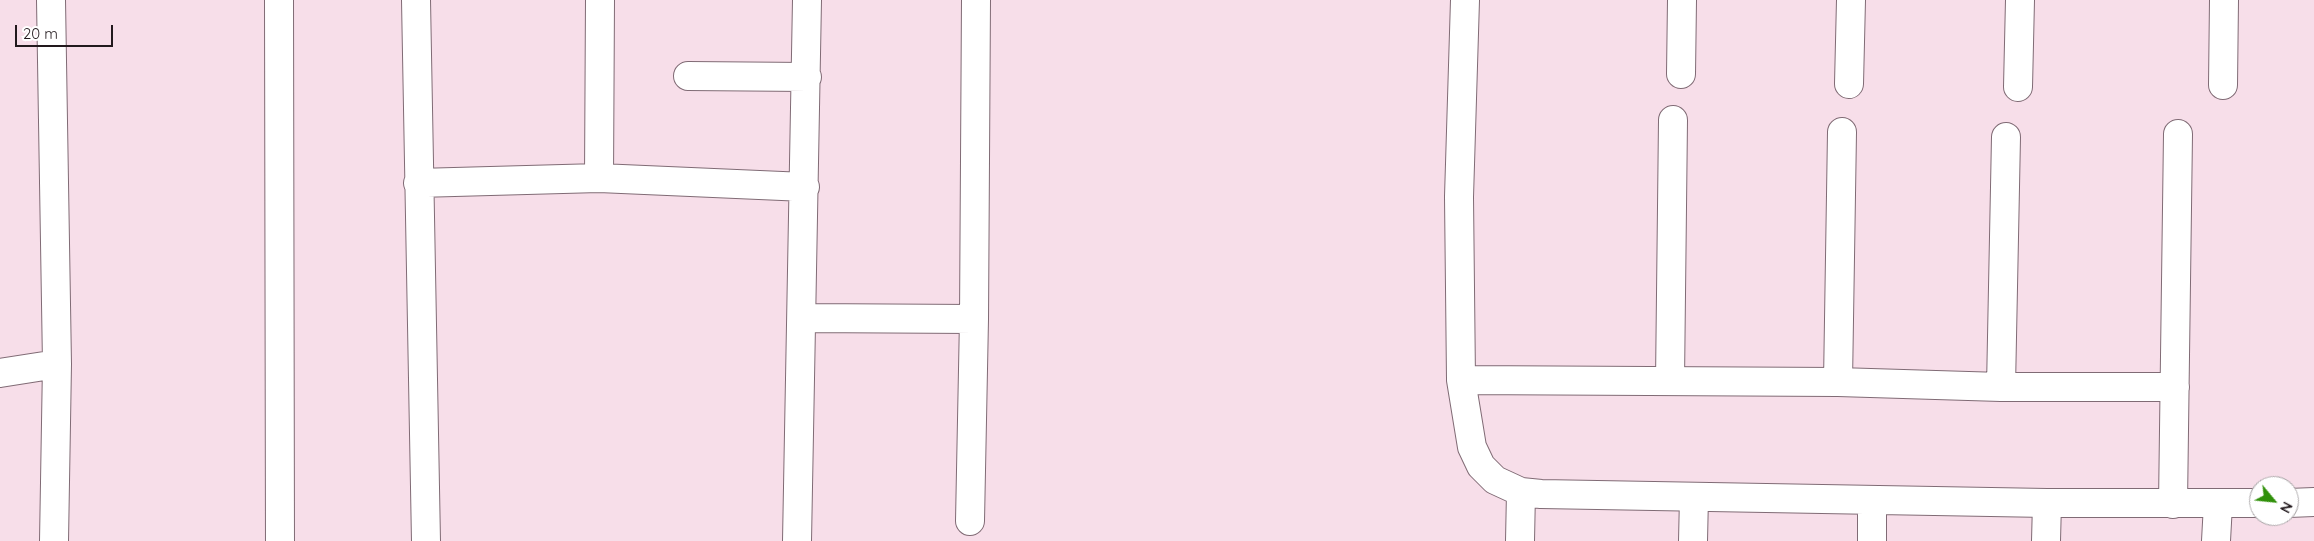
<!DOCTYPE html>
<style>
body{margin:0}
#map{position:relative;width:2314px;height:541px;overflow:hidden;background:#f7dee9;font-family:Quicksand,sans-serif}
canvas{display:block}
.north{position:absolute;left:2249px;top:476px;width:50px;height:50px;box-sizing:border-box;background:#fff;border:1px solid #a7a3a5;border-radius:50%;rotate:118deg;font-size:14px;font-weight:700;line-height:20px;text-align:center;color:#22191d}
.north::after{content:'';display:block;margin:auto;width:18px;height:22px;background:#30900a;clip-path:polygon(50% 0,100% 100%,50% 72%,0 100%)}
.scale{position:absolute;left:15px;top:25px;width:98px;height:22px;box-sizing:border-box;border:2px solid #22191d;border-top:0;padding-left:6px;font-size:15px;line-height:18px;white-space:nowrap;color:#22191d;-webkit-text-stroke:4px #fff;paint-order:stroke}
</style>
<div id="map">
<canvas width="2314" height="541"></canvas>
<div class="north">N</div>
<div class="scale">20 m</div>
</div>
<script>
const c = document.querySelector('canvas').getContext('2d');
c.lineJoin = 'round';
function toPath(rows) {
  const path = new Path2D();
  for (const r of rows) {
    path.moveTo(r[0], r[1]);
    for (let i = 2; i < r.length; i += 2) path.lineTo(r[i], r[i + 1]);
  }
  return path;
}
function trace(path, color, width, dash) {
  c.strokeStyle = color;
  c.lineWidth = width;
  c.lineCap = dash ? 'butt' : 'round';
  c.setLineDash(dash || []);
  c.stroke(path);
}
const minor = toPath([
 [51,0,57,364,54,541],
 [279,0,280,541],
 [416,0,426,541],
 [1465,0,1459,197,1461,380,1472,447,1481,466,1495,480,1521,492,1541,494,2047,503,2259,503],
 [1681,74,1682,0],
 [688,76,807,77],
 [1849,84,1851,0],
 [2223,85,2224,0],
 [2018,87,2020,0],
 [599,178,600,0],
 [418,183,599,178,805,187],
 [802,318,974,319,976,0],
 [0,373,57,364],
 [1461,380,1838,382,2001,387,2175,387],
 [1670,381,1673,120],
 [1838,382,1842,132],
 [2001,387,2006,137],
 [2289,503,2314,502],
 [2173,504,2178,134],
 [970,521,974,319],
 [797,541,807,0],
 [1520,541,1521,492],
 [1693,541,1694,497],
 [1872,541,1872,500],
 [2046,541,2047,503],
 [2216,541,2218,504]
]);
trace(minor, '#806b75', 30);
trace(minor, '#fff', 28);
</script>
